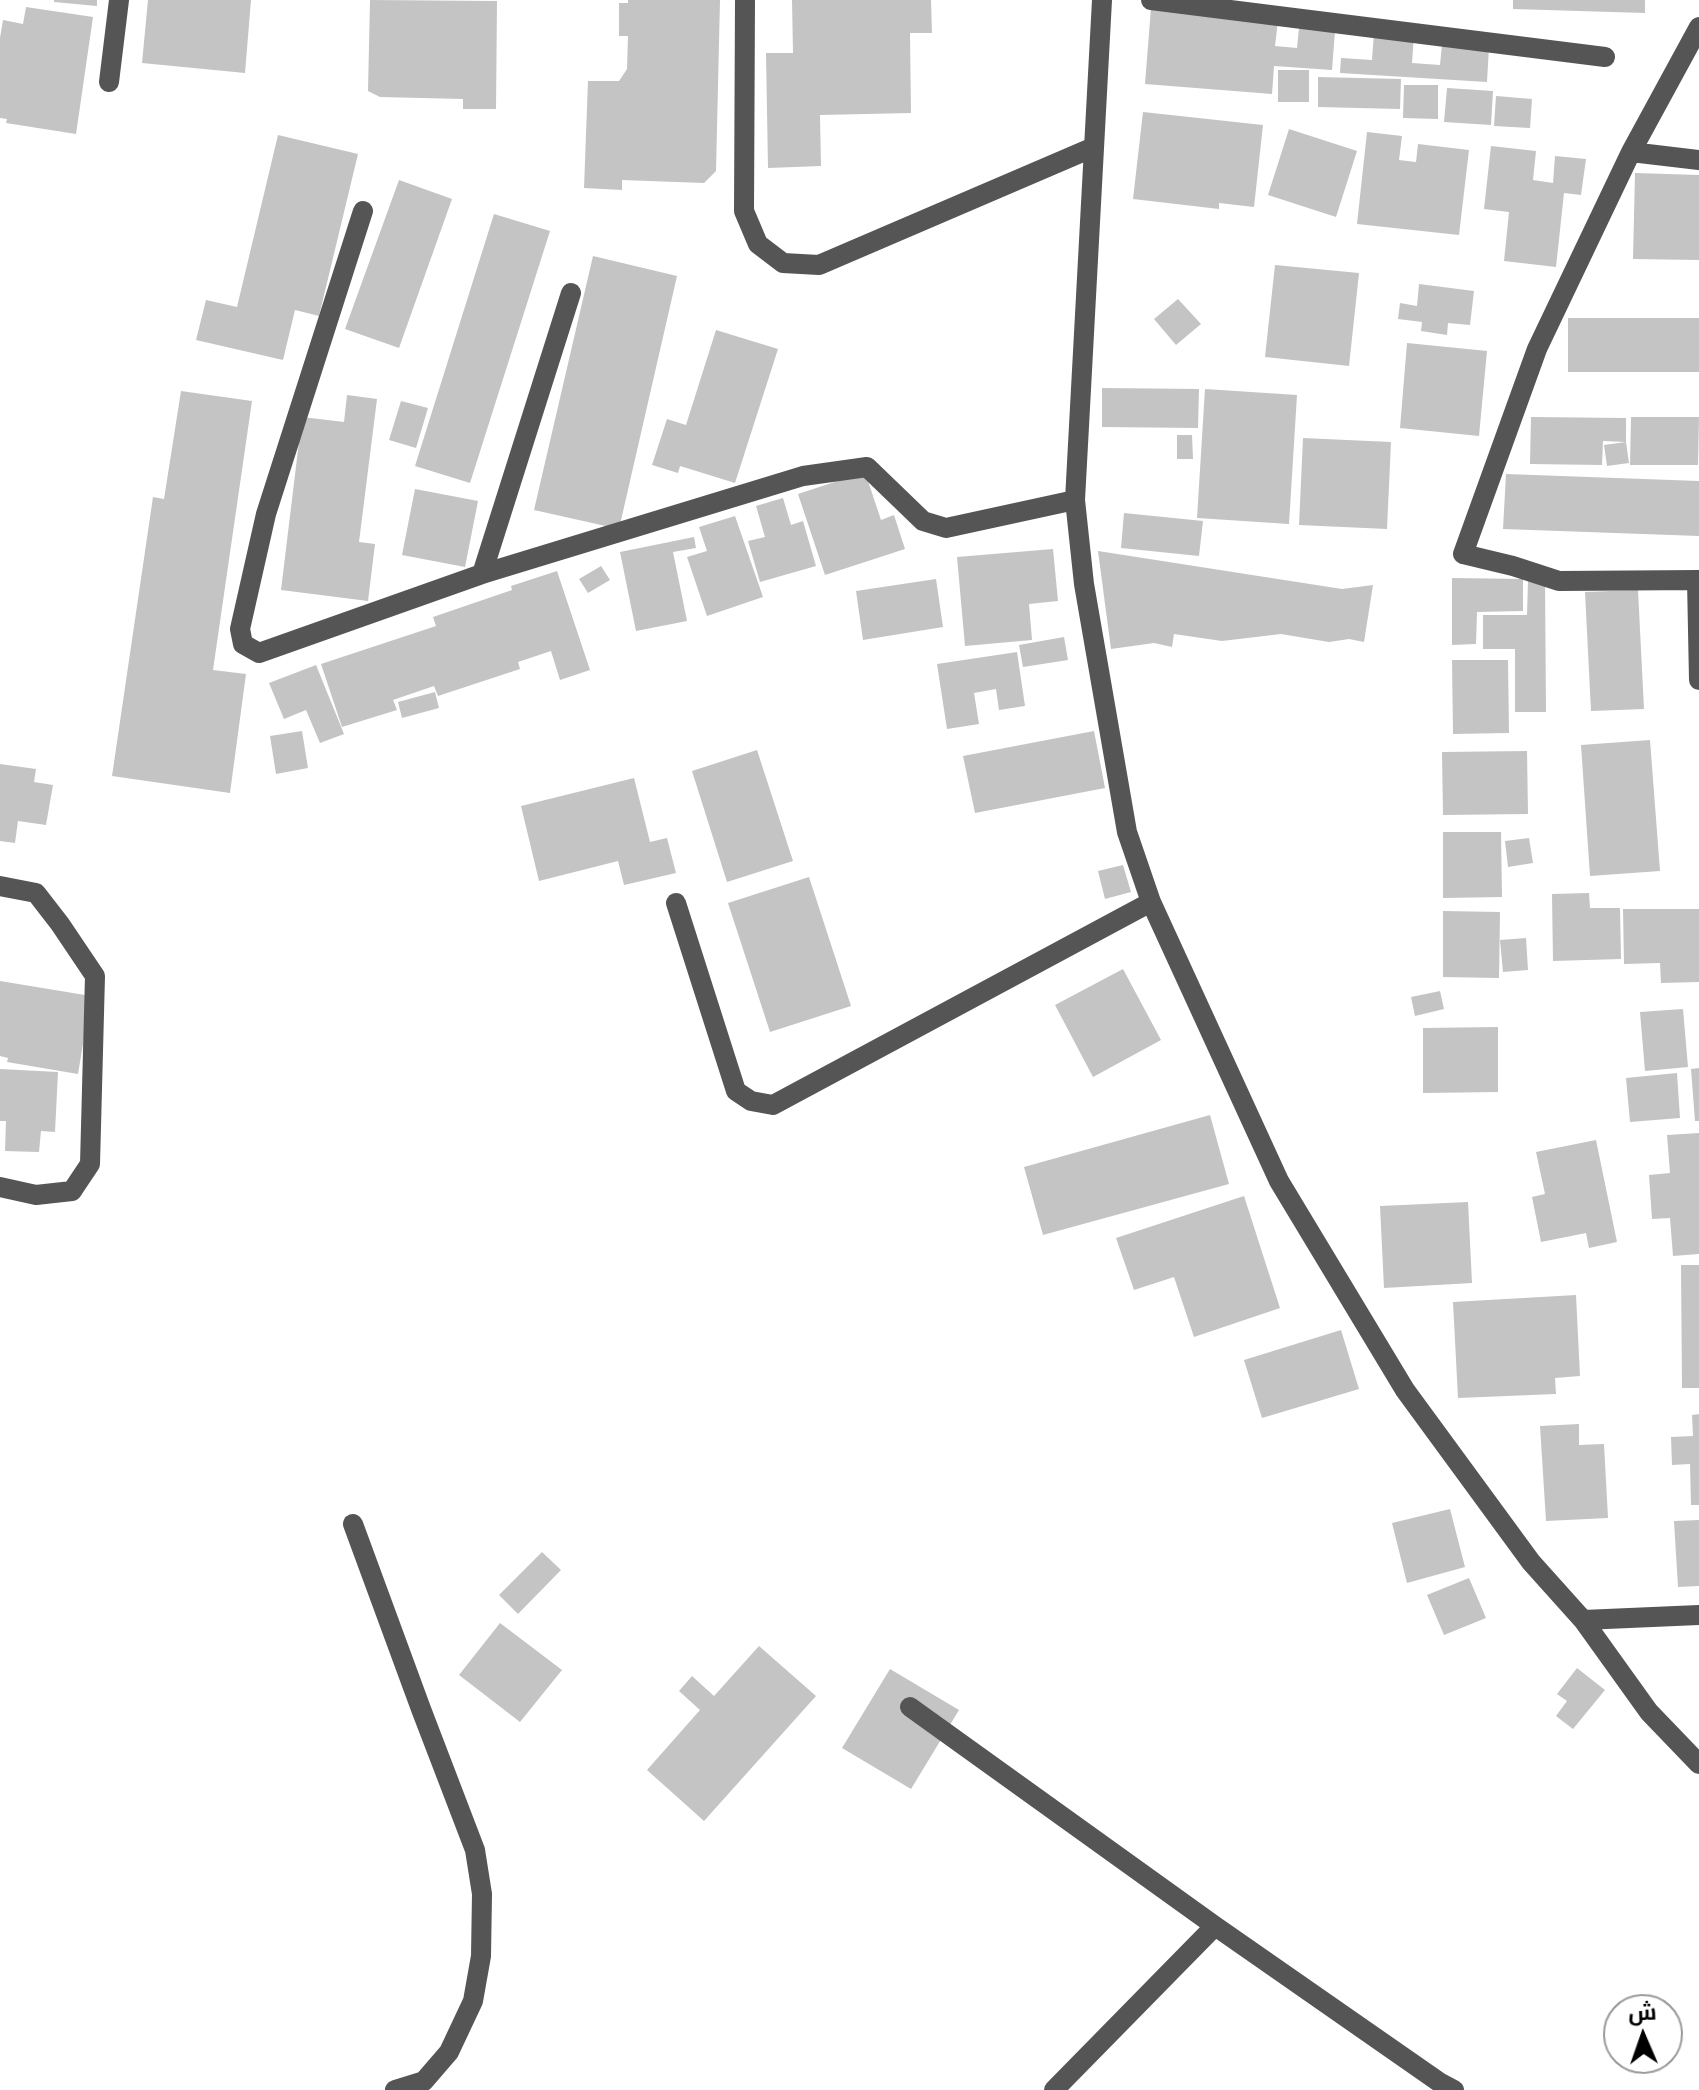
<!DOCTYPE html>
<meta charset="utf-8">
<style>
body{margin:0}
#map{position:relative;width:1699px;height:2090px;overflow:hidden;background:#fff;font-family:Inter,Cairo,sans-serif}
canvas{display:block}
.north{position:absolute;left:1603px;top:1994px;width:80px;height:80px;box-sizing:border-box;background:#fff;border:2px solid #999;border-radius:50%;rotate:358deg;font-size:22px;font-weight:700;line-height:32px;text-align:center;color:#000}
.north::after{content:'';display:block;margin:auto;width:28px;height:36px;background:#000;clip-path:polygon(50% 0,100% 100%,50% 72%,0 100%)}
</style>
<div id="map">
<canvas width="1699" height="2090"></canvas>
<div class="north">ش</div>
</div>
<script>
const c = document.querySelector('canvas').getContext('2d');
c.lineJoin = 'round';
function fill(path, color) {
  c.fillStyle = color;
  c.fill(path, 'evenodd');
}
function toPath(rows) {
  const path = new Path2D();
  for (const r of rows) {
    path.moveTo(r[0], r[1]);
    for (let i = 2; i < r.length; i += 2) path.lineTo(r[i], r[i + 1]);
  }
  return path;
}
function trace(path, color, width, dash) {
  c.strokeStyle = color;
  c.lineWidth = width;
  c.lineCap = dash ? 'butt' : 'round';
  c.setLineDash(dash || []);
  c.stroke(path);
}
fill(toPath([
 [54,0,97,0,97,6,54,2],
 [148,0,251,0,245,73,142,63],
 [370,0,497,1,496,109,463,109,463,99,380,97,368,91],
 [628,0,720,0,716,171,704,183,622,180,622,190,584,188,588,81,619,81,627,69,628,36,619,36,619,3,628,3],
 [792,0,931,0,932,33,910,33,911,113,820,115,821,166,768,168,766,53,793,53],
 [1513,0,1645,0,1645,13,1513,9],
 [26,7,93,17,76,134,6,123,7,119,0,118,0,38,3,20,23,24],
 [1151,8,1278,21,1275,46,1297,48,1299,28,1335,31,1332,70,1274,66,1272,94,1145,84],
 [1374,33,1414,35,1412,63,1440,65,1442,44,1489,47,1487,82,1340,73,1341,58,1372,60],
 [1278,70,1309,70,1309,102,1278,102],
 [1318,77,1401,79,1400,109,1318,107],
 [1404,85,1438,85,1438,119,1403,118],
 [1447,88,1493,91,1491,125,1444,122],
 [1496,96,1532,99,1530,128,1494,126],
 [1143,112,1263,125,1254,207,1219,203,1219,209,1133,199],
 [1289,129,1357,151,1336,217,1268,195],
 [1367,132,1402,136,1399,160,1416,162,1418,144,1469,150,1459,235,1357,224],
 [278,135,358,154,319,316,295,310,283,360,196,340,206,300,237,307],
 [1491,146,1536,151,1533,180,1553,183,1555,156,1586,159,1581,195,1564,193,1556,267,1504,261,1509,212,1484,209],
 [1635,173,1699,175,1699,260,1633,259],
 [399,180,452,199,399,348,345,329],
 [494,214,550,231,470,483,415,466],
 [593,256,677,276,619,529,534,510],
 [1275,265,1359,273,1349,366,1265,357],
 [1419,284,1474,291,1470,325,1448,323,1447,335,1421,331,1422,322,1398,319,1400,303,1417,306],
 [1178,299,1201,324,1176,345,1154,319],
 [1568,318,1699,318,1699,372,1568,372],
 [716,330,778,349,735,483,680,466,678,473,652,465,667,419,686,425],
 [1407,343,1487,351,1479,436,1400,428],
 [1102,388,1199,389,1198,428,1102,427],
 [1205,389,1297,395,1289,524,1197,518],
 [181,391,252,401,213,670,246,674,230,793,112,776,153,497,164,499],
 [347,395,377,399,359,542,375,544,368,601,281,590,302,417,344,422],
 [401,401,428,408,416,448,389,440],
 [1531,417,1626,418,1626,442,1603,441,1602,465,1530,464],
 [1631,417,1699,417,1698,465,1630,465],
 [1177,435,1192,435,1193,459,1177,459],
 [1303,438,1391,442,1387,529,1299,525],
 [1626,442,1629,463,1607,466,1604,445],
 [865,472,881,520,894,515,905,549,825,575,798,494],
 [1506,474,1699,481,1699,536,1503,529],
 [415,489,478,501,465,567,402,555],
 [783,498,791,525,803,521,816,566,760,582,748,541,765,537,756,506],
 [1124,513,1203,521,1199,556,1121,548],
 [735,516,763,597,707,616,687,557,707,551,699,527],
 [694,537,696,548,673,552,687,621,636,631,620,552],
 [1053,549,1058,601,1029,604,1032,640,965,646,957,557],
 [1098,551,1342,589,1373,585,1364,642,1349,639,1329,642,1281,634,1222,641,1174,634,1172,647,1154,643,1111,649],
 [601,566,610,580,588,593,579,579],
 [557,571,590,670,560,680,551,651,518,662,520,669,438,696,434,686,393,700,397,710,342,727,321,664,436,626,433,617,512,590,511,586],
 [1452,578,1523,579,1523,611,1477,612,1476,644,1452,645],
 [936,579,943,627,863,640,856,591],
 [1528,581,1545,581,1546,712,1515,712,1515,649,1483,649,1483,615,1527,615],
 [1638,590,1644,709,1591,711,1585,592],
 [1064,637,1068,660,1023,667,1019,645],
 [1017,652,1025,706,999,710,996,689,974,693,979,724,947,729,937,664],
 [1452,660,1508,660,1509,733,1453,734],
 [316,665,344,734,320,743,306,710,284,719,269,683],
 [435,692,439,708,402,718,398,702],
 [302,731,308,768,276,774,270,736],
 [1094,731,1105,788,975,813,963,756],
 [1650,740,1660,871,1590,876,1581,745],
 [757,750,793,861,727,882,692,771],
 [1527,751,1528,814,1443,815,1442,752],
 [0,764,36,769,34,782,53,785,46,825,18,821,15,843,0,841],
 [634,778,650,842,667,838,676,873,624,885,618,861,539,881,521,806],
 [1443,832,1501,832,1502,897,1443,898],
 [1529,838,1533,863,1508,867,1505,841],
 [1123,865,1131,892,1105,899,1098,871],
 [809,877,851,1006,770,1032,728,903],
 [1589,893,1590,908,1620,908,1621,959,1553,961,1552,894],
 [1623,909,1699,909,1699,982,1661,983,1660,963,1624,964],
 [1443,911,1500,912,1499,978,1443,977],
 [1526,938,1528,970,1503,972,1500,940],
 [1123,969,1161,1040,1093,1077,1055,1005],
 [0,981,91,996,78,1074,7,1062,8,1058,0,1056],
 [1440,991,1444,1009,1415,1016,1411,997],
 [1683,1009,1688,1067,1645,1071,1640,1012],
 [1498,1027,1498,1092,1423,1093,1423,1028],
 [1699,1068,1699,1121,1695,1121,1691,1069],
 [0,1069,58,1072,55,1132,41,1131,39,1152,5,1151,6,1121,0,1121],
 [1677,1073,1680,1118,1630,1122,1626,1078],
 [1210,1115,1229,1184,1043,1235,1024,1167],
 [1699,1133,1699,1254,1673,1256,1670,1218,1652,1219,1649,1175,1670,1173,1667,1135],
 [1596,1140,1617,1242,1589,1248,1586,1233,1541,1242,1532,1197,1545,1194,1536,1152],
 [1244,1196,1280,1308,1194,1337,1174,1277,1134,1290,1116,1238],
 [1468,1202,1472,1283,1384,1288,1380,1206],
 [1681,1265,1699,1265,1699,1388,1682,1388],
 [1576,1295,1580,1376,1555,1378,1556,1394,1458,1398,1453,1302],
 [1341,1330,1359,1389,1262,1418,1244,1360],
 [1699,1414,1699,1505,1691,1505,1690,1464,1672,1465,1671,1437,1693,1436,1692,1415],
 [1579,1424,1579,1445,1604,1444,1608,1518,1546,1521,1540,1426],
 [1450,1509,1465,1567,1407,1583,1392,1523],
 [1699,1520,1699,1586,1678,1587,1674,1521],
 [542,1552,561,1570,518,1614,499,1595],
 [1469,1578,1486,1618,1444,1635,1427,1595],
 [500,1623,562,1670,520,1722,459,1675],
 [759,1646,816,1696,704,1821,647,1770,700,1710,679,1691,692,1676,714,1696],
 [1577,1668,1605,1690,1573,1729,1556,1716,1567,1701,1557,1694],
 [890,1669,959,1710,911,1789,842,1748]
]), '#c4c4c4');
trace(toPath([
 [745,0,744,211,758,244,783,263,819,265,1094,147],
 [1102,0,1075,500,1084,584,1127,832,1151,902,1279,1181,1405,1390,1531,1562,1583,1620,1649,1712,1699,1764],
 [1151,0,1605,57],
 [1699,27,1631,152,1537,349,1463,554,1513,566,1559,581,1699,580],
 [109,82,119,0],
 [1631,152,1699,160],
 [363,211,266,514,240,629,243,644,259,653,482,574,803,476,867,467,923,521,946,528,1075,500],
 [482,574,571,293],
 [1697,580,1699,680],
 [0,886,36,893,60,924,95,976,90,1164,72,1191,36,1195,0,1187],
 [676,903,736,1091,751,1101,773,1105,1151,902],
 [353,1524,421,1709,475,1850,482,1894,481,1956,473,2001,449,2052,424,2081,395,2090],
 [1583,1620,1699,1615],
 [910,1707,1215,1926,1439,2082,1454,2090],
 [1054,2090,1215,1926]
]), '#555', 20);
</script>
